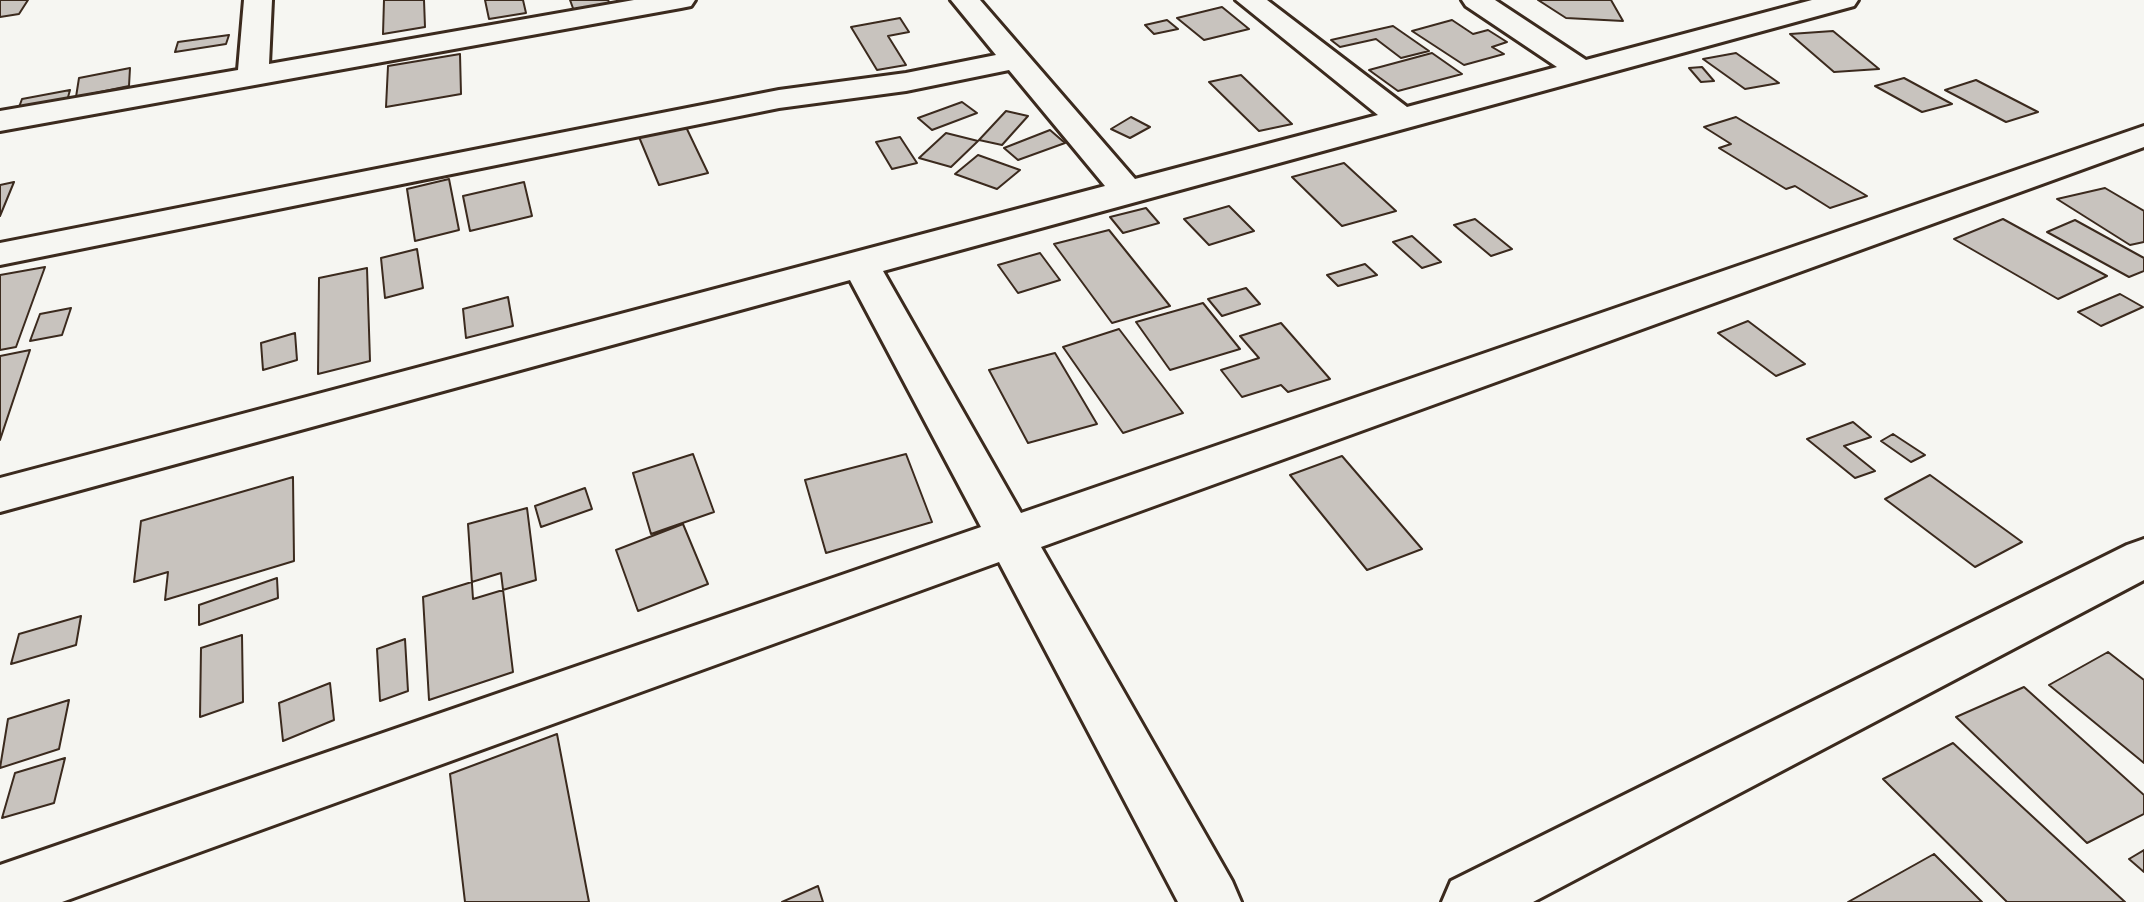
<!DOCTYPE html>
<style>
body{margin:0}
canvas{display:block;background:#f6f6f2}
</style>
<canvas width="2144" height="902"></canvas>
<script>
const c = document.querySelector('canvas').getContext('2d');
c.lineJoin = 'round';
function fill(path, color) {
  c.fillStyle = color;
  c.fill(path, 'evenodd');
}
function toPath(rows) {
  const path = new Path2D();
  for (const r of rows) {
    path.moveTo(r[0], r[1]);
    for (let i = 2; i < r.length; i += 2) path.lineTo(r[i], r[i + 1]);
  }
  return path;
}
function trace(path, color, width, dash) {
  c.strokeStyle = color;
  c.lineWidth = width;
  c.lineCap = dash ? 'butt' : 'round';
  c.setLineDash(dash || []);
  c.stroke(path);
}
const building = toPath([
 [0,0,28,0,19,14,0,17,0,0],
 [384,0,424,0,425,27,383,34,384,0],
 [485,0,523,0,526,13,489,19,485,0],
 [570,0,608,0,610,4,574,11,570,0],
 [1538,0,1611,0,1623,21,1566,18,1538,0],
 [1222,7,1249,29,1204,40,1177,18,1222,7],
 [900,18,909,32,888,36,906,65,877,70,851,27,900,18],
 [1167,20,1178,29,1154,34,1145,25,1167,20],
 [1452,20,1473,34,1488,30,1507,42,1492,47,1504,54,1464,65,1412,31,1452,20],
 [1393,26,1429,51,1401,58,1376,39,1340,47,1331,40,1393,26],
 [1833,31,1879,69,1834,72,1790,34,1833,31],
 [229,35,226,44,175,52,178,42,229,35],
 [1432,53,1462,74,1398,91,1369,70,1432,53],
 [1736,53,1779,83,1745,89,1703,59,1736,53],
 [460,54,461,94,386,107,388,66,460,54],
 [1702,67,1714,81,1701,82,1689,68,1702,67],
 [130,68,129,86,76,97,79,78,130,68],
 [1241,75,1292,124,1259,131,1209,82,1241,75],
 [1904,78,1952,104,1922,112,1875,86,1904,78],
 [1976,80,2038,112,2006,122,1945,90,1976,80],
 [70,90,67,101,18,110,22,99,70,90],
 [962,102,977,113,932,130,918,118,962,102],
 [1006,111,1028,116,1002,145,979,140,1006,111],
 [1131,117,1150,127,1130,138,1111,129,1131,117],
 [1736,117,1867,196,1830,208,1795,186,1786,189,1719,148,1731,144,1704,127,1736,117],
 [686,127,708,173,659,185,639,137,686,127],
 [1050,130,1065,143,1018,160,1004,148,1050,130],
 [946,133,978,141,951,167,919,158,946,133],
 [900,137,917,163,892,169,876,142,900,137],
 [978,155,1020,170,997,189,955,174,978,155],
 [1344,163,1396,211,1342,226,1292,177,1344,163],
 [449,179,459,230,415,241,407,189,449,179],
 [14,182,0,216,0,185,14,182],
 [524,182,532,216,470,231,463,196,524,182],
 [2105,188,2144,211,2144,242,2130,245,2057,199,2105,188],
 [1229,206,1254,231,1209,245,1184,219,1229,206],
 [1146,208,1159,223,1123,233,1110,217,1146,208],
 [1475,219,1512,249,1491,256,1454,225,1475,219],
 [2003,219,2107,276,2058,299,1954,239,2003,219],
 [2075,220,2144,258,2144,271,2129,277,2047,232,2075,220],
 [1109,230,1170,306,1112,323,1054,244,1109,230],
 [1412,236,1441,262,1422,268,1393,242,1412,236],
 [417,249,423,288,385,298,381,258,417,249],
 [1040,253,1060,280,1018,293,998,265,1040,253],
 [1365,264,1377,275,1338,286,1327,275,1365,264],
 [45,267,16,347,0,350,0,275,45,267],
 [367,268,370,361,318,374,319,278,367,268],
 [1246,288,1260,304,1222,316,1208,299,1246,288],
 [2120,294,2143,307,2101,326,2078,312,2120,294],
 [508,297,513,326,466,338,463,309,508,297],
 [1203,303,1240,349,1170,370,1136,322,1203,303],
 [71,308,62,335,30,341,40,314,71,308],
 [1748,321,1805,364,1776,376,1718,333,1748,321],
 [1281,323,1330,379,1288,392,1281,385,1242,397,1221,370,1259,358,1240,336,1281,323],
 [1119,329,1183,413,1123,433,1063,347,1119,329],
 [295,333,297,360,263,370,261,343,295,333],
 [30,350,0,440,0,356,30,350],
 [1055,353,1097,424,1028,443,989,370,1055,353],
 [1853,422,1871,437,1844,446,1875,471,1855,478,1807,439,1853,422],
 [1893,434,1925,455,1911,462,1881,441,1893,434],
 [693,454,714,512,651,534,633,473,693,454],
 [906,454,932,522,826,553,805,480,906,454],
 [1342,456,1422,549,1367,570,1290,475,1342,456],
 [1930,475,2022,542,1975,567,1885,499,1930,475],
 [293,477,294,561,165,600,168,572,134,582,141,521,293,477],
 [585,488,592,509,541,527,535,506,585,488],
 [527,508,536,580,473,599,468,524,527,508],
 [683,524,708,584,638,611,616,550,683,524],
 [501,573,513,672,429,700,423,597,501,573],
 [277,578,278,598,199,625,199,605,277,578],
 [81,616,76,645,11,664,19,634,81,616],
 [242,635,243,702,200,717,201,648,242,635],
 [405,639,408,691,380,701,377,649,405,639],
 [2108,652,2144,680,2144,763,2049,685,2108,652],
 [330,683,334,720,283,741,279,703,330,683],
 [2024,687,2144,795,2144,814,2087,843,1956,717,2024,687],
 [69,700,59,749,0,768,8,719,69,700],
 [557,734,589,902,465,902,450,774,557,734],
 [1953,743,2125,902,2007,902,1883,779,1953,743],
 [65,758,54,803,2,818,15,773,65,758],
 [2144,850,2144,872,2129,859,2144,850],
 [1934,854,1982,902,1848,902,1934,854],
 [818,886,823,902,782,902,818,886]
]);
fill(building, '#c8c3be');
trace(building, '#3b2a1e', 2);
const minor = toPath([
 [244,0,272,0,269,64,634,0,695,0,691,6,681,8,0,131,0,111,238,70,244,0],
 [951,0,980,0,1135,179,1378,115,1236,0,1267,0,1407,107,1557,67,1466,6,1462,0,1495,0,1586,60,1812,0,1858,0,1854,6,883,271,1021,513,2144,126,2144,147,1041,547,1232,881,1241,902,1178,902,999,562,62,902,0,902,0,865,981,527,850,280,0,512,0,478,1105,186,1009,70,906,91,779,108,0,265,0,243,779,90,906,73,996,55,951,0],
 [2144,539,2144,580,1533,902,1442,902,1451,881,2127,545,2144,539]
]);
trace(minor, '#3b2a1e', 6);
fill(minor, '#f6f6f2');
</script>
